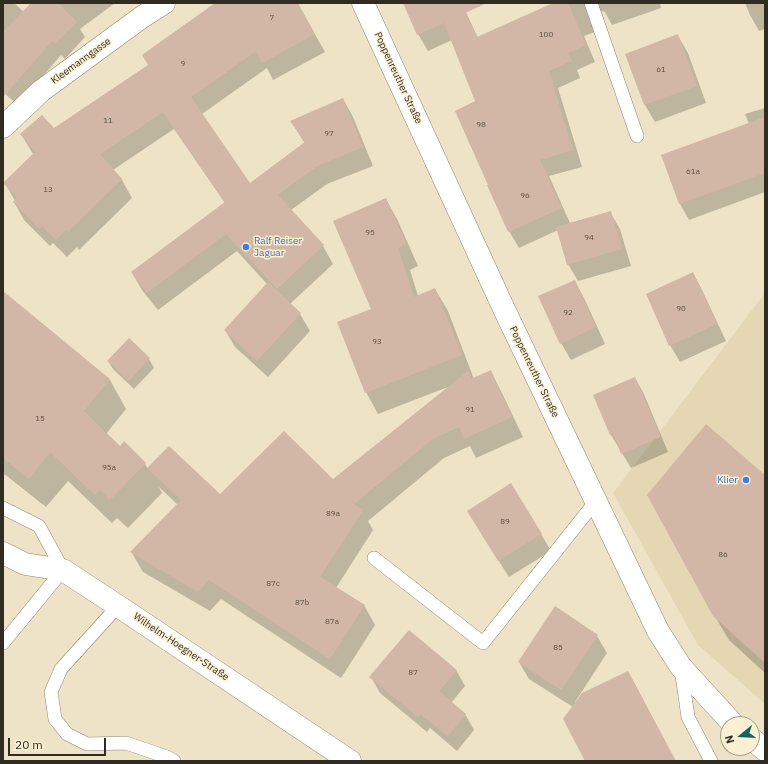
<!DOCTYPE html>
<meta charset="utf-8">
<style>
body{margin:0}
#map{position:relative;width:768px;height:764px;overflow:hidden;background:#eee3c7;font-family:"IBM Plex Sans",sans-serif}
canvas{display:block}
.frame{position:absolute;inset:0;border:4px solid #302c21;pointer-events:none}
.north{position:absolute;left:720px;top:716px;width:40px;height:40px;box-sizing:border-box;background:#fbf0d4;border:1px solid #aaa28c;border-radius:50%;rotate:252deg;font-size:11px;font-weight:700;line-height:16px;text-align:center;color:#302c21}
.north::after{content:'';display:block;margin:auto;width:14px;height:18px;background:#176561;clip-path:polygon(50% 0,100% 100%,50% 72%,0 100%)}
.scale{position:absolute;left:8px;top:738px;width:98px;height:18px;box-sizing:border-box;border:2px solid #302c21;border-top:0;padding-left:5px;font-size:12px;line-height:14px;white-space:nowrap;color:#302c21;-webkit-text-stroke:3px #fbf0d4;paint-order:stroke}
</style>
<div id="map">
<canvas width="768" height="764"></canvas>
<div class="frame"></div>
<div class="north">N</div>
<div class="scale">20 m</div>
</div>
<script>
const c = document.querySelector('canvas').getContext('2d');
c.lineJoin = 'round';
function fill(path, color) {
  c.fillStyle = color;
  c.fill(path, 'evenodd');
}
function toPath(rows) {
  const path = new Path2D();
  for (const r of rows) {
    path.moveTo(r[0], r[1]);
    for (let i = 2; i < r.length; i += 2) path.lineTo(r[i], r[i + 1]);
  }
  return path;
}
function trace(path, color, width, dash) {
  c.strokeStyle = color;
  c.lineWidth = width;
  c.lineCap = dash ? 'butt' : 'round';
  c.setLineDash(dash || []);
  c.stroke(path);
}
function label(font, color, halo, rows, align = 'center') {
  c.font = font + ' "IBM Plex Sans",sans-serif';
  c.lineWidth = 3;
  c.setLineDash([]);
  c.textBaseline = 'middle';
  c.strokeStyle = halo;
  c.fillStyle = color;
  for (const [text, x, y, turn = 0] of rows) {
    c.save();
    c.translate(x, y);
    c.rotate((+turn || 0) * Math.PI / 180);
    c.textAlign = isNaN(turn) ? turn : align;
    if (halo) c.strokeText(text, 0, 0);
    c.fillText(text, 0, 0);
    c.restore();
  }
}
fill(toPath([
 [765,293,765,704,698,645,613,493]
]), '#e5d7b4');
fill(toPath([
 [3,3,14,3,24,12,32,3,115,3,80,29,85,37,65,59,61,55,18,105,3,92],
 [230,3,297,3,325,52,273,80,267,68,202,114,250,185,305,144,291,121,343,99,353,117,373,166,327,184,291,210,323,246,333,264,290,304,300,314,310,331,268,377,235,347,225,330,267,284,237,251,158,310,142,290,132,273,225,203,174,129,113,170,122,180,132,198,79,250,77,247,67,257,53,243,50,246,24,220,14,202,15,201,5,183,33,154,21,134,54,130,149,66],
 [404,3,465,3,462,4,478,38,556,3,660,3,661,8,612,25,605,12,602,11,598,12,595,32,584,36,595,62,577,70,580,78,558,88,582,167,549,176,570,223,610,212,620,229,631,266,578,281,568,264,558,230,519,248,509,231,489,185,477,102,452,40,428,51,418,34],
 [745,3,765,3,765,29,759,31,750,15],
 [678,36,688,53,706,103,655,122,645,105,627,54],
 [765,108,765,192,689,220,680,204,662,156,749,124,745,114],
 [386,199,398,221,418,266,410,270,418,296,435,289,448,311,474,379,490,371,501,391,523,437,476,458,470,446,444,458,368,521,373,530,336,588,364,605,375,625,341,678,221,599,210,611,143,572,132,553,178,505,159,487,162,493,128,528,117,518,112,523,68,481,46,507,3,473,3,293,110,380,126,409,106,434,120,447,145,464,148,469,169,447,220,495,333,481,448,387,378,414,366,392,373,309],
 [693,273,702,290,726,341,680,362,670,345],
 [575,281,584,298,605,344,571,360,561,343],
 [129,340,149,359,154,368,134,389,113,369,108,361],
 [635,378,644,394,668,452,631,468,611,435,595,395],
 [765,477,765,673,729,640,714,615],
 [478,528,541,534,551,551,509,577],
 [597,636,607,653,575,702,576,703,628,672,644,701,643,701,675,761,586,761,573,707,529,679,519,662],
 [456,670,465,686,451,703,465,714,474,730,457,751,430,728,427,732,380,693,371,677]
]), '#0003');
fill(toPath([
 [31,3,58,3,77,22,55,44,52,41,3,97,3,32],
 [215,3,298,3,315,34,262,63,256,51,191,97,250,183,305,142,290,121,343,98,363,147,317,166,278,195,324,245,277,289,226,234,147,293,131,272,225,202,163,112,100,154,122,179,68,232,66,230,56,240,42,226,39,229,13,202,17,197,3,183,35,152,20,134,42,115,54,128,148,65,142,55],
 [403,3,487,3,465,13,477,37,553,3,568,3,586,45,568,53,572,61,549,71,573,150,540,160,562,208,508,232,487,185,488,185,455,111,475,101,444,23,417,35],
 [678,34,697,86,644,105,625,54],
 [765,117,765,173,679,204,661,155],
 [386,198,406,244,398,248,414,297,435,288,462,355,365,393,337,322,371,309,333,221],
 [611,211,622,249,567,265,556,227],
 [693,272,717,324,669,346,646,294],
 [575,280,596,327,560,344,538,296],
 [268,282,301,313,257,361,224,330],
 [3,291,110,379,84,411,120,446,124,441,146,463,110,500,100,490,95,495,50,452,29,479,3,458],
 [129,338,150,358,129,381,107,361],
 [491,370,512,417,464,439,459,427,433,439,354,504,363,510,320,577,365,605,330,659,209,580,198,592,130,552,181,500,147,468,169,446,220,494,284,431,333,479,468,371,471,379],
 [635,377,661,437,621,454,613,434,610,435,593,395],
 [706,424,765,475,765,663,713,616,647,495],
 [511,483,542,534,498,561,467,511],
 [555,606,598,635,561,690,518,662],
 [409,630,457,670,439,691,466,714,448,736,420,714,418,717,369,677],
 [628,671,676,761,585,761,563,719,582,693]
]), '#d2b6a6');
const lane = toPath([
 [591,3,637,136],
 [3,508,39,526,63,570,3,643],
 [374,558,483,643,596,501],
 [118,606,61,669,51,692,55,719,67,734,87,744,126,743,167,757,174,761],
 [681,668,688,717,711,761]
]);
const street = toPath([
 [3,127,41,91,142,17,164,3],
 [3,553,25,564,63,570,118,606,350,761]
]);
const secondary = toPath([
 [363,3,504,309,658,631,681,667,733,724],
 [752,739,765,750]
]);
trace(lane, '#90866c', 14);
trace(street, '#90866c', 23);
trace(secondary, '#90866c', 23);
trace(lane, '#fff', 13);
trace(street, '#fff', 22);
trace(secondary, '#fff', 22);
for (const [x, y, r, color] of [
 [246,247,4,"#3f7fe0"],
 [746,480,4,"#3f7fe0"]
]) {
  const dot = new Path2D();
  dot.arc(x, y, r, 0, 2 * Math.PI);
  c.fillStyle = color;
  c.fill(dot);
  trace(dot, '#fbf0d4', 1.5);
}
label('8px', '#584e42', null, [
 ["7",272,18],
 ["100",546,35],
 ["9",183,64],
 ["61",661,70],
 ["11",108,121],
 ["98",481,125],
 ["97",329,134],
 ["61a",693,172],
 ["13",48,190],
 ["96",525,196],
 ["95",370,233],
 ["94",589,238],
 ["90",681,309],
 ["92",568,313],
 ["93",377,342],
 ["91",470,410],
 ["15",40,419],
 ["95a",109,468],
 ["89a",333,514],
 ["89",505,522],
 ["86",723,555],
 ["87c",273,584],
 ["87b",302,603],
 ["87a",332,622],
 ["85",558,648],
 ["87",413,673]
]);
label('10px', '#302c21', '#fbf0d4', [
 ["Kleemanngasse",81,61,-36],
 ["Poppenreuther Straße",398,78,65],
 ["Poppenreuther Straße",534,372,64],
 ["Wilhelm-Hoegner-Straße",181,647,34]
]);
label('10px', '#366cbe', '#fbf0d4', [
 ["Ralf Reiser",254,241],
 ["Jaguar",254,253],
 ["Klier",738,480,"right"]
], 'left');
</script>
